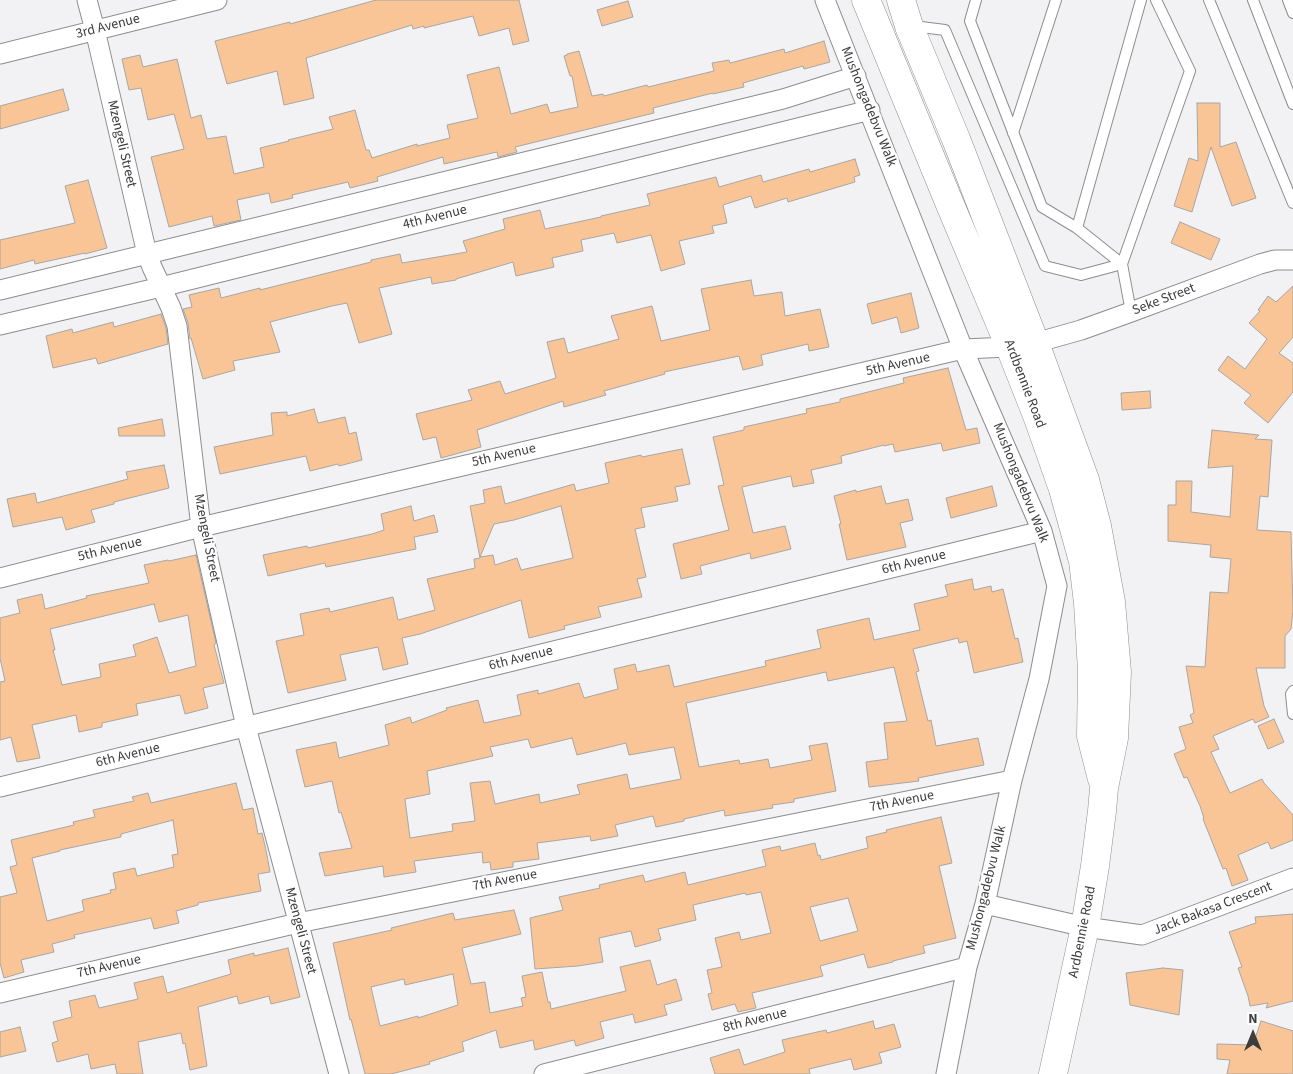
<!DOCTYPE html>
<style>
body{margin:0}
#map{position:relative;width:1293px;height:1074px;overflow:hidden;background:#f2f2f4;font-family:"Source Sans 3",sans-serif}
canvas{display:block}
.north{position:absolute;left:1228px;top:1009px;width:50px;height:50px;-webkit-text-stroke:4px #fff;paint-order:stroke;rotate:0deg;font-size:14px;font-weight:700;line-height:20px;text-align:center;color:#3c3d3d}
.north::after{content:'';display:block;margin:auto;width:18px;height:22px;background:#3c3d3d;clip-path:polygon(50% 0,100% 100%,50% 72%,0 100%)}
</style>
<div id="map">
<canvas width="1293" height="1074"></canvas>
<div class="north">N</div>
</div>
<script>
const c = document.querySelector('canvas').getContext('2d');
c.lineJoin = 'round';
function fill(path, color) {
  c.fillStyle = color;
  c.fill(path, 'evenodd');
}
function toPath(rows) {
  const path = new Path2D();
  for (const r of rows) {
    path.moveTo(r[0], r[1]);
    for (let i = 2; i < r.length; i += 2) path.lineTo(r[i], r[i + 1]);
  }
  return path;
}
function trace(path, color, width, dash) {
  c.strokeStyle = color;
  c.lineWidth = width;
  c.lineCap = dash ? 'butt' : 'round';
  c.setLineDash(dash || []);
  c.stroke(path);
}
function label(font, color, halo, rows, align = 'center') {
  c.font = font + ' "Source Sans 3",sans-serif';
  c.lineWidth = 4.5;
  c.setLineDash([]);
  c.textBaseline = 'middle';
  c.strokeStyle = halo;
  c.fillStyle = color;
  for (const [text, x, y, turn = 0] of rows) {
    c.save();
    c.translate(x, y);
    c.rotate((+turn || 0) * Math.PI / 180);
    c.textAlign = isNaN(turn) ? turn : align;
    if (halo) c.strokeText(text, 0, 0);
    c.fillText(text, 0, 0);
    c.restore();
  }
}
const building = toPath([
 [376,0,519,0,529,41,513,45,509,28,479,36,473,16,424,28,424,26,413,29,412,25,306,58,314,98,284,105,277,71,227,84,215,41,290,22,290,24,376,0],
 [628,1,633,17,602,26,597,10,628,1],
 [824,41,830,62,804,69,803,66,743,83,744,87,713,94,713,93,653,108,654,113,515,147,517,152,498,157,497,152,444,164,443,157,377,177,378,181,350,188,348,182,292,195,293,198,271,203,269,193,237,200,241,220,214,226,212,216,169,227,151,157,184,149,174,114,148,120,141,88,129,90,122,59,140,55,143,67,177,59,191,118,201,115,207,139,226,136,234,174,264,167,260,148,289,141,288,140,333,129,329,117,355,110,366,150,369,150,372,158,417,144,417,146,450,138,447,125,478,118,467,75,499,67,511,114,547,104,550,113,578,107,572,76,570,76,564,56,567,55,567,54,579,51,592,96,603,94,604,96,647,85,648,87,714,71,712,63,729,60,730,63,784,49,785,53,824,41],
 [63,89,69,110,0,129,0,106,63,89],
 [1197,103,1220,103,1220,147,1236,142,1256,198,1232,206,1211,147,1192,212,1174,206,1189,158,1198,161,1197,103],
 [855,159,860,175,854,177,855,182,788,202,787,198,755,208,751,196,723,205,727,223,712,226,714,233,679,241,685,264,661,271,651,235,617,243,614,233,581,240,583,251,552,258,554,267,516,276,513,262,456,279,456,280,432,284,431,277,379,288,392,334,359,343,347,303,332,306,270,322,280,352,233,361,235,370,203,379,191,338,190,339,188,323,183,309,192,307,189,295,219,288,221,298,260,288,260,290,371,262,371,260,400,254,402,263,467,252,463,241,505,229,503,219,540,210,545,229,601,217,601,216,650,205,647,194,716,177,719,187,761,175,763,182,809,169,810,172,855,159],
 [88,180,107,248,85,254,85,253,35,264,34,260,0,269,0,240,75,223,65,186,88,180],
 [1180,222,1220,239,1211,260,1171,243,1180,222],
 [751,280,754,296,782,292,785,316,820,309,829,347,809,351,808,344,761,355,763,365,743,370,739,356,664,372,665,374,604,391,606,395,564,407,563,401,477,430,481,447,441,458,436,437,423,440,416,414,472,400,468,390,500,381,505,394,556,378,547,342,564,338,568,353,619,339,611,316,652,306,661,341,710,330,701,289,751,280],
 [1293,286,1293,337,1279,353,1293,363,1293,392,1268,423,1244,403,1251,395,1218,370,1228,356,1245,369,1267,339,1249,323,1260,311,1258,310,1268,296,1276,302,1293,286],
 [911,293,919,328,901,333,897,317,872,324,867,304,911,293],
 [161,314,166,328,168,344,98,364,96,358,53,368,46,336,72,329,73,333,113,322,114,327,161,314],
 [948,368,966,430,977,428,980,443,943,451,941,443,895,452,893,444,884,446,884,445,841,456,842,463,811,470,814,483,793,487,791,476,742,487,753,533,785,526,791,549,751,559,750,553,700,566,702,574,681,579,673,544,729,530,718,486,724,485,713,437,744,430,744,427,807,413,806,409,840,402,840,399,904,383,903,378,948,368],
 [1150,391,1151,408,1122,410,1121,393,1150,391],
 [314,409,318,423,345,417,349,434,356,432,362,460,339,466,338,464,310,471,306,456,220,474,214,447,273,435,271,413,287,412,287,416,314,409],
 [162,419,165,436,119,436,118,428,162,419],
 [1212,430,1259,435,1255,439,1272,440,1268,497,1260,496,1257,530,1291,532,1293,610,1291,629,1285,636,1285,668,1256,668,1264,706,1269,717,1255,723,1253,719,1213,736,1219,749,1211,752,1230,793,1262,779,1264,783,1293,815,1293,840,1271,849,1268,842,1238,855,1248,880,1232,886,1226,868,1223,869,1203,819,1204,818,1200,806,1187,777,1184,778,1174,754,1186,749,1179,727,1193,723,1190,715,1194,713,1186,666,1205,667,1210,592,1228,593,1231,559,1210,557,1211,545,1168,541,1168,505,1176,505,1176,481,1192,481,1191,512,1230,517,1233,466,1208,468,1212,430],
 [682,449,690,484,675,487,678,501,641,508,645,527,635,529,646,577,637,579,642,597,598,607,601,617,564,626,565,629,529,638,521,600,420,634,402,638,408,664,383,670,378,647,340,655,346,680,288,693,276,641,304,635,300,614,329,608,330,612,393,597,398,620,435,610,427,579,475,568,474,559,480,558,470,506,485,503,483,490,501,486,505,504,574,484,576,491,609,483,605,463,641,455,642,457,682,449],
 [561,506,573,558,521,570,517,558,495,565,493,555,480,557,494,524,514,520,561,506],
 [164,465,169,488,114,502,114,504,91,510,95,522,66,530,62,517,13,527,7,499,35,493,37,503,128,479,126,472,164,465],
 [881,486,886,504,908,499,913,520,900,523,906,547,847,560,839,524,841,524,834,496,856,490,856,492,881,486],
 [992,486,997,506,951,518,946,498,992,486],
 [411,506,414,521,434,515,438,532,414,537,416,549,326,567,325,563,268,576,263,555,307,546,308,548,372,534,384,530,381,514,411,506],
 [196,555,216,643,214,645,224,683,203,688,208,708,185,714,180,695,136,704,138,715,102,723,102,727,79,732,76,715,32,725,40,758,17,762,11,737,0,740,0,682,5,681,0,658,0,618,20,613,17,600,42,594,45,609,87,598,86,596,149,583,144,565,168,560,169,561,196,555],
 [154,604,159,622,188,615,196,666,169,673,157,637,133,645,136,656,99,664,101,677,62,685,53,650,55,650,50,629,154,604],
 [972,579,974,590,991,586,992,592,1003,589,1015,639,1018,638,1023,662,974,673,967,641,959,643,958,638,913,649,919,671,916,672,928,721,931,720,936,746,978,738,984,765,918,778,919,781,869,787,866,762,888,759,884,723,907,721,894,667,828,681,826,672,686,703,699,767,739,760,740,764,768,759,770,768,812,760,809,746,827,743,836,791,794,799,794,802,772,805,773,808,725,816,724,810,684,819,684,821,656,827,653,816,615,825,618,836,591,841,590,836,537,843,539,859,513,862,513,867,491,870,490,862,483,863,482,852,414,861,416,872,384,877,383,866,325,876,319,853,352,848,341,812,339,813,332,781,305,787,296,750,336,742,339,758,389,745,385,725,410,717,412,723,447,710,446,708,478,700,484,723,521,715,517,695,538,690,538,694,579,683,584,698,618,689,614,669,635,664,637,672,669,665,674,687,766,666,765,661,821,648,817,630,869,618,874,640,920,630,914,604,948,596,945,585,972,579],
 [572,738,577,755,626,743,629,755,674,747,681,779,630,789,627,774,577,785,580,794,540,803,539,794,495,804,490,781,470,783,475,821,452,824,453,831,410,838,405,799,430,794,427,771,493,756,490,747,528,739,531,748,572,738],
 [1274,719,1284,742,1268,749,1258,726,1274,719],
 [236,783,243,810,253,808,258,834,262,833,266,850,270,872,258,874,261,891,198,903,198,905,176,911,179,923,154,929,151,918,74,935,75,938,52,944,54,952,21,960,24,972,4,978,0,963,0,897,17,893,10,867,17,865,11,840,74,825,73,822,95,817,93,810,134,801,132,797,148,793,151,803,236,783],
 [173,820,178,854,172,855,174,867,137,876,135,868,113,873,116,889,110,890,111,893,82,900,84,911,47,921,32,858,60,851,60,850,121,837,121,834,173,820],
 [941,817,952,863,939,866,956,938,923,946,925,953,893,961,893,962,868,968,864,954,820,966,823,976,752,993,756,1008,738,1012,735,1004,712,1010,708,994,712,993,707,970,722,967,715,938,739,932,741,940,771,933,761,892,746,895,745,893,693,905,696,920,658,929,661,940,635,947,631,931,599,938,603,962,578,966,535,969,530,918,563,910,559,897,600,888,599,885,643,875,645,882,685,872,688,885,766,866,762,850,780,846,781,851,815,843,818,856,820,855,821,860,868,848,866,837,887,832,886,830,941,817],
 [848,898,858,931,820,941,810,907,848,898],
 [514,910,521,934,462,948,471,984,485,982,490,1013,523,1006,521,998,526,997,522,976,542,972,548,1002,550,1002,551,1009,626,991,620,967,650,960,657,985,676,979,682,1000,664,1005,667,1015,635,1023,633,1014,600,1022,604,1038,576,1046,574,1040,535,1050,533,1040,500,1048,496,1030,462,1042,464,1051,429,1062,430,1064,391,1074,365,1074,351,1019,350,1020,333,943,392,930,391,928,453,913,455,920,514,910],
 [453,974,458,1005,418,1018,418,1016,380,1026,371,987,404,979,405,985,453,974],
 [1293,914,1293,1001,1266,1008,1268,1003,1250,1006,1248,996,1238,968,1242,967,1229,932,1256,923,1255,917,1293,914],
 [288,948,300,997,271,1004,269,996,239,1004,237,996,198,1007,207,1066,190,1070,185,1043,183,1044,181,1033,138,1042,143,1074,117,1074,115,1064,91,1069,88,1054,57,1062,52,1043,58,1041,53,1022,72,1017,69,1001,95,995,99,1008,138,999,134,983,163,976,167,993,231,974,228,960,254,953,254,956,288,948],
 [1163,968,1183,970,1179,1015,1130,1005,1126,973,1163,968],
 [873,1021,875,1029,894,1024,901,1047,879,1053,882,1063,854,1070,851,1059,809,1069,810,1074,715,1074,710,1058,739,1049,744,1065,785,1052,782,1040,826,1030,827,1033,873,1021],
 [1261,1021,1293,1031,1293,1074,1227,1074,1230,1060,1217,1059,1217,1044,1253,1045,1261,1021],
 [20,1027,26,1051,0,1057,0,1032,20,1027]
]);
fill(building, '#f9c597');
trace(building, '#a7a6a4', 1);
const lane = toPath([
 [976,0,970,21,1042,207,1077,228,1122,264],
 [1209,0,1293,203],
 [1253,0,1293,104],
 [1288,0,1293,13],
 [913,26,945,30,1045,266,1081,275,1122,264],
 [1013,133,1056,0],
 [1077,228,1141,0],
 [1131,312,1122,264,1190,71,1156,0],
 [1293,691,1291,694,1293,714]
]);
const street = toPath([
 [87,0,95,30,147,254,152,267,171,308,177,326,201,527,246,727,339,1074],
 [825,0,963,349,1042,531,1057,586,1039,679,1012,780,985,904,967,967,946,1074],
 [0,54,217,0],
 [0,290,783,99,856,76],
 [0,325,161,287,870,110],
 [0,578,201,527,963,349,1010,347,1035,343,1081,330,1131,312,1260,264,1275,260,1293,260],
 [0,787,1042,531],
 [985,904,1085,927,1142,935,1293,878],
 [0,993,298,923,1012,780],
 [544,1074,967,967]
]);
const secondary = toPath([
 [866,0,949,202,1010,347,1038,418,1063,489,1083,561,1088,603,1092,671,1091,736,1102,779],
 [901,0,909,26,956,139,1035,343,1085,480,1097,526,1111,602,1117,672,1114,738,1104,788,1102,811,1095,866,1085,927,1053,1074]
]);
trace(lane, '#8d8d8f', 12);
trace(street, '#8d8d8f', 21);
trace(secondary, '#8d8d8f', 29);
trace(lane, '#fff', 10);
trace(street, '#fff', 19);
trace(secondary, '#fff', 28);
label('14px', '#3c3d3d', '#fff', [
 ["3rd Avenue",108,27,-14],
 ["Mushongadebvu Walk",868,107,68],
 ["Mzengeli Street",121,144,77],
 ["4th Avenue",435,218,-14],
 ["Seke Street",1164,300,-21],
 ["5th Avenue",898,365,-13],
 ["Ardbennie Road",1024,384,69],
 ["5th Avenue",504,456,-13],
 ["Mushongadebvu Walk",1020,483,68],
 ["Mzengeli Street",206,538,79],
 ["5th Avenue",110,550,-14],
 ["6th Avenue",914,563,-14],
 ["6th Avenue",521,659,-14],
 ["6th Avenue",128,756,-14],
 ["7th Avenue",902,802,-11],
 ["7th Avenue",505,881,-11],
 ["Mushongadebvu Walk",987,888,-76],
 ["Jack Bakasa Crescent",1213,909,-21],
 ["Mzengeli Street",300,931,75],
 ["Ardbennie Road",1083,932,-79],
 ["7th Avenue",109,967,-13],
 ["8th Avenue",755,1021,-14]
]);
</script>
